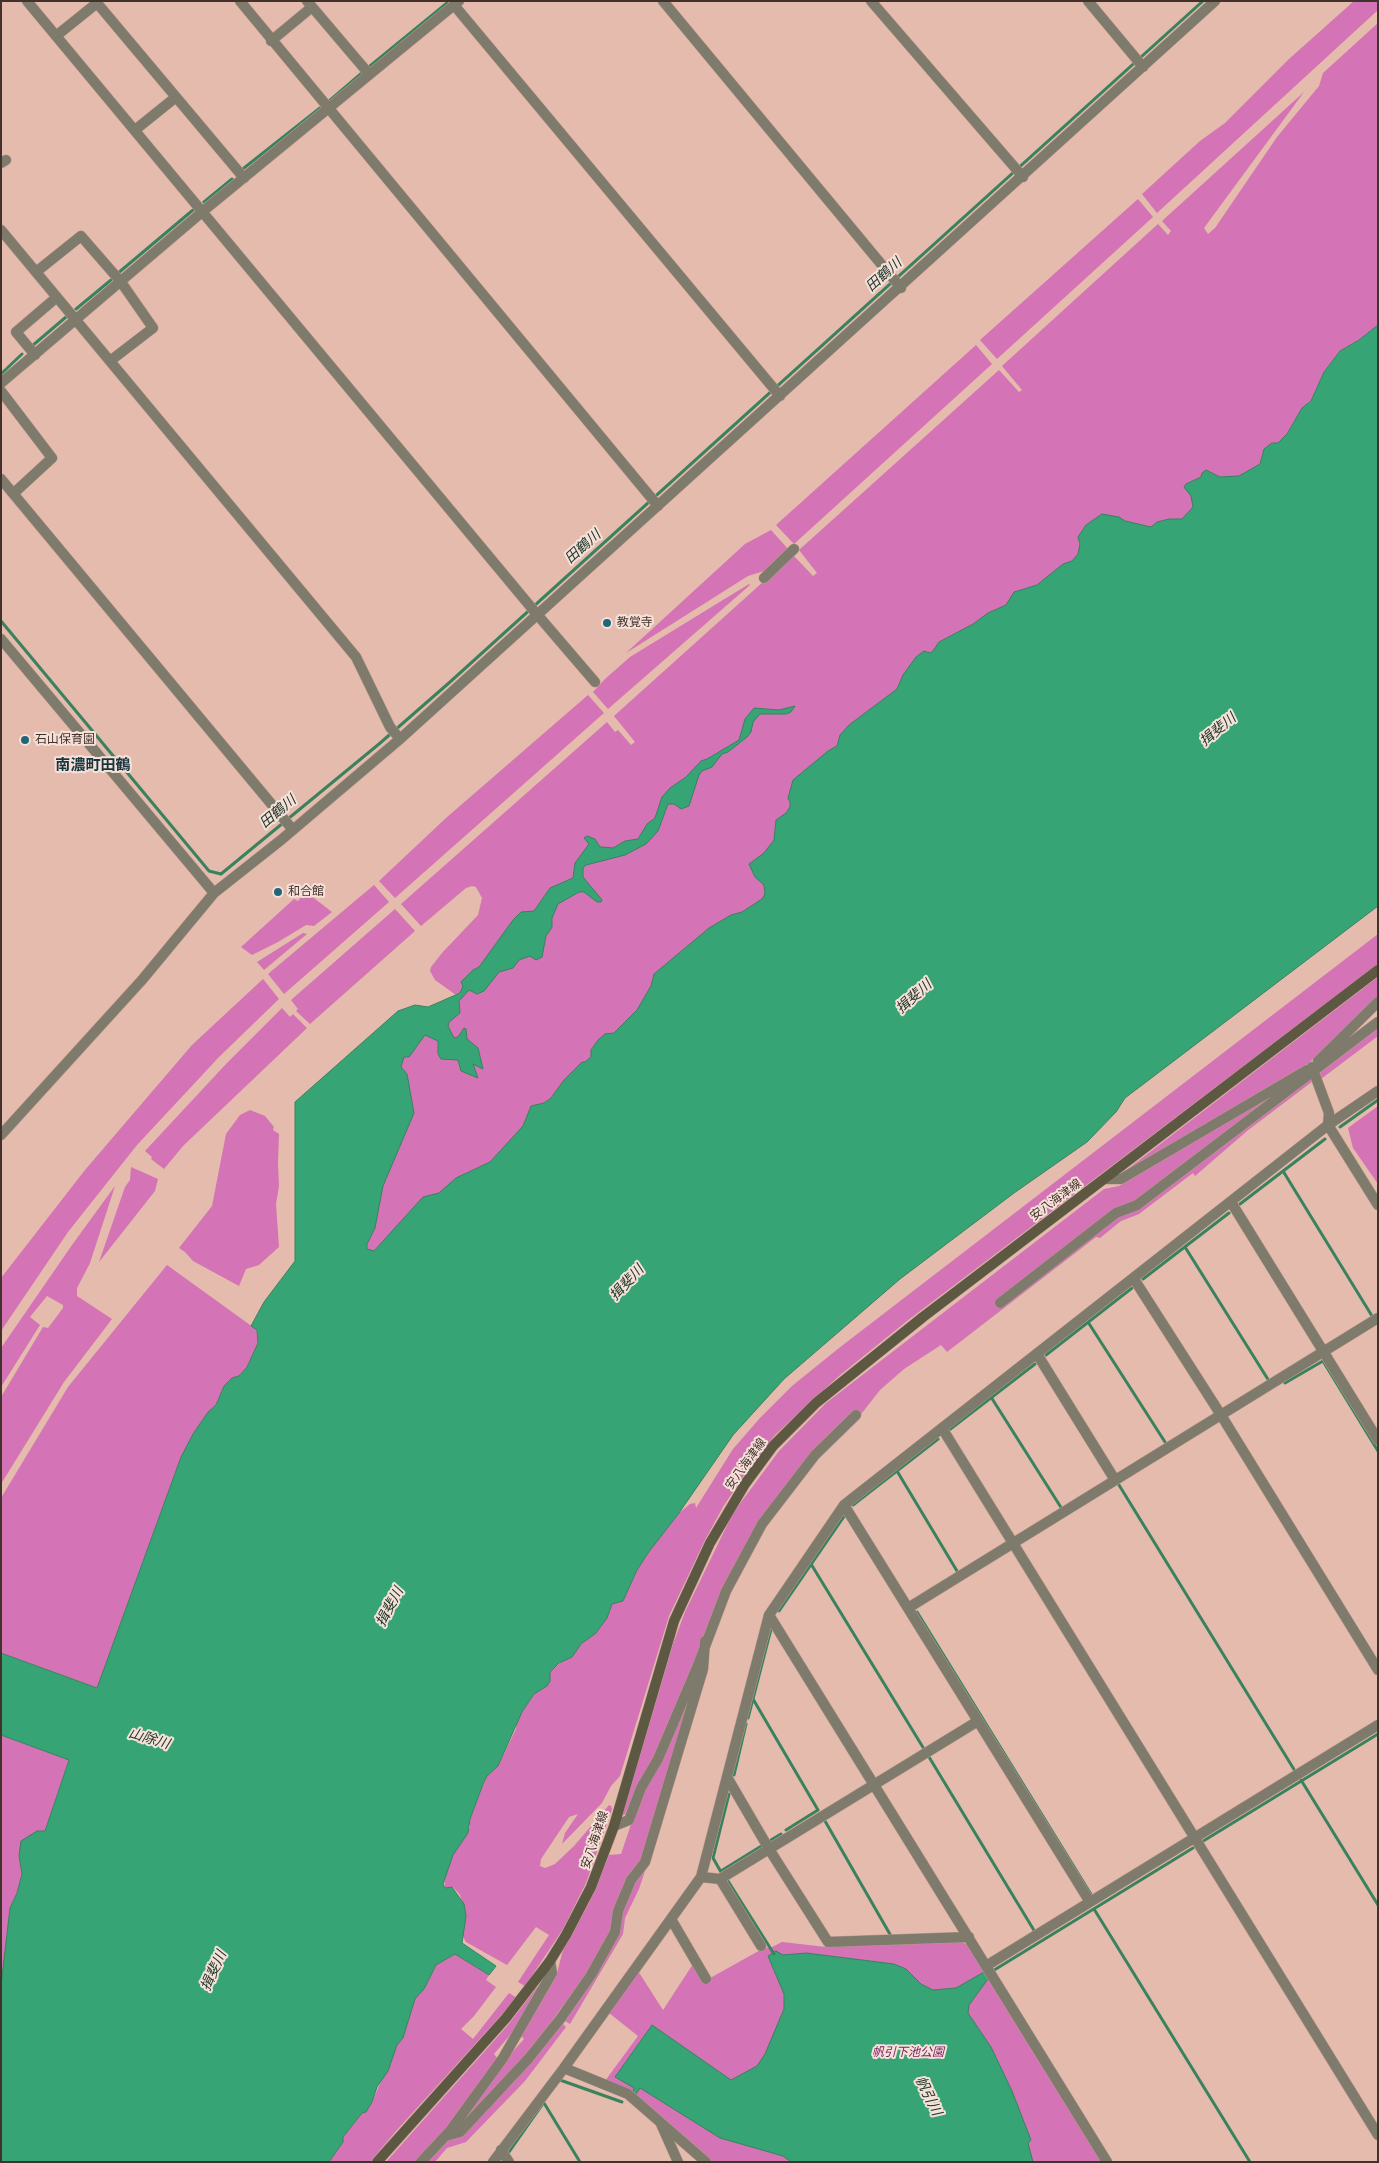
<!DOCTYPE html>
<meta charset="utf-8">
<style>
body{margin:0}
#map{position:relative;width:1379px;height:2163px;overflow:hidden;background:#e4bbac;font-family:Lora,serif}
canvas{display:block}
.frame{position:absolute;inset:0;border:2px solid #43322c;pointer-events:none}
</style>
<div id="map">
<canvas width="1379" height="2163"></canvas>
<div class="frame"></div>
</div>
<script>
const c = document.querySelector('canvas').getContext('2d');
c.lineJoin = 'round';
function fill(path, color) {
  c.fillStyle = color;
  c.fill(path, 'evenodd');
}
function toPath(rows) {
  const path = new Path2D();
  for (const r of rows) {
    path.moveTo(r[0], r[1]);
    for (let i = 2; i < r.length; i += 2) path.lineTo(r[i], r[i + 1]);
  }
  return path;
}
function trace(path, color, width, dash) {
  c.strokeStyle = color;
  c.lineWidth = width;
  c.lineCap = dash ? 'butt' : 'round';
  c.setLineDash(dash || []);
  c.stroke(path);
}
function label(font, color, halo, rows, align = 'center') {
  c.font = font + ' Lora,"Noto Sans JP",serif';
  c.lineWidth = 4;
  c.setLineDash([]);
  c.textBaseline = 'middle';
  c.strokeStyle = halo;
  c.fillStyle = color;
  for (const [text, x, y, turn = 0] of rows) {
    c.save();
    c.translate(x, y);
    c.rotate((+turn || 0) * Math.PI / 180);
    c.textAlign = isNaN(turn) ? turn : align;
    if (halo) c.strokeText(text, 0, 0);
    c.fillText(text, 0, 0);
    c.restore();
  }
}
fill(toPath([
 [1354,1,1378,1,1378,10,1157,213,1142,194,1200,141,1225,123,1289,59],
 [1378,23,1378,325,1359,340,1340,351,1324,372,1311,401,1302,408,1287,434,1278,443,1264,449,1260,464,779,893,530,1135,374,1251,328,1266,396,1066,418,1038,429,1034,456,995,435,980,430,971,431,967,442,953,478,915,482,898,476,887,472,886,466,888,421,926,401,904,607,722,615,732,618,730,631,745,635,742,614,716,793,555,813,576,817,573,799,550,999,370,1019,392,1022,390,1002,366,1158,224,1168,235,1171,231,1162,221,1304,92,1204,228,1208,234,1215,228,1277,137,1319,86,1323,73],
 [1138,199,1153,217,997,359,980,340],
 [976,345,992,364,794,544,776,525],
 [771,530,788,549,764,571,748,576,626,653,745,544],
 [749,584,750,585,608,709,593,692,605,679,630,657],
 [588,695,604,713,395,898,379,881,446,818],
 [374,885,389,902,284,994,268,974],
 [306,892,332,912,314,926,306,925,278,942,252,955,241,947,294,899,298,901],
 [395,909,415,931,310,1024,296,1011,298,1009,291,1000],
 [303,933,307,934,264,970,257,962],
 [1378,934,1378,964,907,1321,839,1376,775,1435,746,1472,723,1507,705,1540,669,1616,620,1776,611,1786,602,1803,562,1844,565,1833,578,1814,569,1817,541,1859,540,1866,545,1868,555,1864,574,1846,609,1805,611,1806,612,1809,586,1883,563,1929,525,1986,518,1982,549,1935,536,1927,507,1965,466,1942,462,1935,466,1916,460,1895,453,1887,445,1888,444,1876,453,1855,470,1827,470,1819,487,1776,498,1766,516,1729,517,1720,534,1694,541,1688,550,1672,601,1627,612,1604,623,1601,637,1570,648,1553,679,1513,690,1504,695,1503,696,1508,733,1449,760,1418,792,1386,839,1348],
 [1378,977,1378,997,1308,1064,1123,1175,1120,1175],
 [263,979,279,999,219,1057,137,1145,68,1232,1,1331,1,1278,85,1170,192,1045],
 [282,1008,290,1017,293,1014,307,1028,183,1146,164,1169,151,1159,152,1157,145,1151,226,1064],
 [1378,1027,1378,1036,1321,1079,1320,1073,1322,1068],
 [1308,1079,1313,1081,1247,1131,1195,1176,1193,1173,1139,1214,1121,1221,1100,1238,1096,1237,947,1352,941,1345,904,1369,880,1390,858,1418,781,1492,694,1663,655,1757,639,1785,625,1814,622,1816,673,1644,685,1612,733,1513,779,1451,826,1403,1104,1189,1119,1186,1291,1081,1120,1214],
 [1378,1106,1378,1184,1353,1148,1348,1128],
 [250,1110,265,1116,274,1127,273,1130,279,1134,278,1164,279,1186,276,1204,279,1247,259,1265,246,1269,239,1286,193,1261,185,1252,179,1248,212,1206,226,1134,240,1115],
 [131,1167,158,1179,155,1191,99,1262,125,1187,130,1180],
 [115,1186,90,1263,77,1288,77,1296,112,1319,64,1382,1,1484,1,1397,43,1327,48,1328,63,1308,63,1305,47,1296,30,1317,40,1325,1,1387,1,1348,72,1245],
 [167,1265,257,1330,258,1343,247,1367,239,1376,232,1378,224,1386,216,1405,208,1412,193,1434,181,1457,97,1688,1,1653,1,1498,68,1387],
 [698,1672,641,1861,613,1928,588,1972,528,2053,456,2129,499,2067,524,2039,520,2035,557,1973,563,1950,589,1903,609,1855,621,1854,641,1795],
 [1,1735,69,1759,45,1831,19,1856,22,1874,17,1893,10,1908,4,1962,1,2008],
 [647,1865,639,1889,625,1918,623,1934,570,2024,565,2021,563,2024,566,2027,525,2081,466,2142,447,2148,435,2162,426,2162,560,2022,621,1911,633,1880],
 [782,1942,826,1947,962,1942,969,1946,1104,2162,710,2162,605,2081,638,2036,609,2013,638,1971,663,2010,693,1964,703,1982,764,1948,772,1947],
 [455,1954,489,1975,486,1980,496,1987,474,2016,461,2029,473,2039,509,1993,517,1998,396,2131,370,2162,329,2162,343,2142,343,2137,362,2113,366,2112,372,2102,397,2045,403,2038,415,1999,424,1989,436,1965],
 [537,1987,539,1989,516,2028,494,2054,497,2058,450,2127,418,2162,386,2162,508,2025]
]), '#d473b5');
const water = toPath([
 [1378,325,1378,906,1125,1098,1116,1112,1087,1142,1014,1193,900,1279,784,1379,733,1435,679,1513,648,1553,637,1570,623,1601,612,1604,607,1618,596,1633,581,1644,572,1657,559,1663,550,1672,550,1681,547,1686,534,1694,522,1712,498,1766,487,1776,484,1782,470,1819,468,1833,453,1855,443,1884,445,1888,452,1887,464,1904,466,1916,462,1943,496,1966,489,1975,455,1954,436,1965,424,1989,415,1999,403,2038,397,2045,388,2071,377,2087,372,2102,366,2112,362,2113,343,2137,343,2142,329,2162,1,2162,1,1985,10,1908,17,1893,22,1874,19,1856,21,1841,37,1831,45,1831,69,1760,1,1735,1,1653,97,1688,181,1457,193,1434,208,1412,216,1405,224,1386,232,1378,239,1376,247,1367,258,1343,257,1330,251,1326,264,1302,295,1261,295,1102,398,1011,415,1005,428,1007,460,993,463,986,461,982,473,970,479,967,513,920,521,912,534,911,550,888,573,878,575,863,589,844,584,838,587,836,595,839,600,847,603,847,613,848,625,841,638,839,647,824,655,818,662,797,670,788,686,777,701,761,707,759,739,740,745,719,754,708,779,710,795,706,791,712,786,714,760,714,753,722,751,732,747,737,728,752,722,754,712,767,702,771,699,775,689,806,681,809,674,804,668,804,658,831,646,844,625,855,586,865,583,868,583,877,602,900,601,902,597,902,584,892,579,892,558,904,552,918,552,927,546,936,542,957,536,960,530,956,519,960,513,968,499,972,484,991,477,994,469,990,459,1001,460,1013,449,1022,448,1026,454,1038,458,1037,464,1028,466,1029,467,1039,478,1048,483,1069,473,1064,478,1078,461,1071,458,1060,441,1059,438,1054,438,1041,425,1035,409,1057,404,1057,401,1067,407,1074,414,1113,383,1186,375,1228,367,1244,367,1249,374,1251,423,1197,439,1193,456,1178,490,1162,523,1126,531,1106,544,1103,551,1098,564,1080,582,1062,585,1062,591,1057,591,1050,598,1040,605,1034,614,1033,637,1010,651,986,654,974,709,928,731,915,742,912,762,899,765,894,764,885,755,877,749,864,764,853,774,840,776,820,786,813,790,807,790,802,788,798,793,780,828,751,837,746,840,735,849,725,897,689,903,675,916,657,924,651,930,653,933,651,939,642,973,624,988,613,1006,605,1014,592,1037,585,1063,564,1072,561,1078,554,1080,544,1078,537,1086,525,1102,514,1119,517,1125,521,1151,527,1157,522,1169,519,1182,519,1193,507,1191,496,1184,487,1186,484,1201,477,1202,473,1206,470,1220,477,1239,476,1260,464,1264,449,1272,443,1278,443,1287,434,1302,408,1311,401,1324,372,1340,351,1359,340,1378,325],
 [776,1951,783,1955,806,1953,894,1964,906,1969,921,1984,933,1990,956,1988,984,1972,988,1979,969,2005,968,2013,991,2047,1012,2091,1031,2140,1028,2143,1033,2162,791,2162,783,2156,720,2138,640,2088,636,2094,633,2091,634,2088,615,2077,652,2025,731,2080,757,2066,765,2054,784,2009,784,1994,768,1956,776,1951]
]);
fill(water, '#36a474');
trace(water, '#3a825e', 1);
trace(toPath([
 [370,66,447,3],
 [328,102,363,72],
 [244,168,320,108],
 [204,202,232,179],
 [117,274,193,210],
 [76,309,111,280],
 [32,346,66,317],
 [1,374,22,354],
 [1,621,209,871,221,874,379,744,450,682,1203,1],
 [1340,1127,1378,1100],
 [1283,1171,1372,1316],
 [1240,1204,1325,1139],
 [1185,1247,1269,1381],
 [1143,1279,1229,1213],
 [1088,1322,1165,1442],
 [1046,1355,1132,1288],
 [1285,1383,1323,1361,1378,1451],
 [991,1397,1062,1509,1064,1508],
 [949,1430,1035,1364],
 [897,1471,957,1571],
 [1119,1485,1295,1771],
 [853,1505,938,1439],
 [811,1564,924,1749],
 [779,1611,845,1515],
 [917,1612,1092,1896],
 [753,1699,818,1810,786,1830],
 [748,1718,771,1629],
 [929,1757,1035,1932],
 [734,1775,746,1724],
 [1301,1780,1378,1905],
 [825,1821,891,1936],
 [771,1840,781,1834],
 [1200,1843,1378,1734],
 [721,1871,763,1845],
 [721,1872,713,1858,729,1794],
 [728,1881,774,1954],
 [1094,1909,1250,2162],
 [991,1972,1193,1848],
 [559,2081,560,2080,622,2102],
 [544,2103,580,2162],
 [509,2152,542,2105]
]), '#3a825e', 3);
const minor = toPath([
 [27,1,535,612,595,682],
 [240,1,658,506],
 [307,1,369,74],
 [663,1,901,288],
 [871,1,1023,177],
 [1088,1,1143,67],
 [454,5,780,396],
 [56,36,97,3,244,178],
 [271,41,312,7],
 [135,130,176,97],
 [1,163,6,160],
 [1,230,356,657,390,727,400,739],
 [36,272,81,236,121,282,153,328,110,361],
 [35,355,16,332,57,297],
 [1,383,202,212,459,1],
 [1,391,52,458,14,493],
 [1,479,293,830],
 [764,578,794,549],
 [1,639,214,893],
 [1318,1061,1378,1002],
 [1312,1067,1329,1113,1328,1125,1378,1205],
 [1,1135,142,980,214,893,281,840,400,739,1215,1],
 [1105,1179,1121,1179,1307,1070],
 [1231,1202,1378,1440],
 [1134,1279,1221,1415,1378,1670],
 [1000,1303,1116,1213,1137,1205,1378,1022],
 [1037,1354,1115,1480],
 [942,1428,1378,2135],
 [908,1608,1378,1318],
 [769,1615,1107,2162],
 [978,1721,1090,1902],
 [727,1777,769,1849,828,1942,969,1937],
 [614,1826,629,1820,641,1788,658,1759,698,1665,726,1591,762,1524,815,1455,856,1415],
 [701,1877,720,1879,978,1721,844,1505],
 [720,1879,761,1946],
 [671,1919,706,1979],
 [986,1966,1378,1725],
 [564,2068,628,2094,706,2162],
 [661,2124,678,2162],
 [446,2136,460,2132,529,2058,561,2018,591,1975,615,1932,618,1911,631,1880,645,1862,703,1669,705,1641],
 [501,2150,509,2162],
 [421,2162,450,2131,503,2058,552,1973,550,1961],
 [493,2162,564,2068,701,1877,769,1615,844,1505,1328,1125,1378,1091]
]);
const secondary = toPath([
 [377,2162,506,2018,550,1961,566,1935,591,1887,614,1826,674,1621,710,1543,745,1484,773,1446,816,1403,923,1317,1378,970]
]);
trace(minor, '#bd9a8d', 11);
trace(secondary, '#bd9a8d', 11);
trace(minor, '#7e7b6c', 10);
trace(secondary, '#5c5841', 10);
for (const [x, y, r, color] of [
 [607,623,5,"#246679"],
 [25,740,5,"#246679"],
 [278,892,5,"#246679"]
]) {
  const dot = new Path2D();
  dot.arc(x, y, r, 0, 2 * Math.PI);
  c.fillStyle = color;
  c.fill(dot);
  trace(dot, '#f6e1d9', 2);
}
label('12px', '#43322c', '#f6e1d9', [
 ["教覚寺",617,623],
 ["石山保育園",35,740],
 ["和合館",288,892]
], 'left');
label('12px', '#43322c', '#f6e1d9', [
 ["安八海津線",1056,1200,-37],
 ["安八海津線",746,1464,-54],
 ["安八海津線",595,1840,-71]
]);
label('italic 12px', '#76195e', '#f6e1d9', [
 ["帆引下池公園",908,2053]
]);
label('italic 14px', '#20372b', '#f6e1d9', [
 ["田鶴川",884,275,-42],
 ["田鶴川",583,547,-42],
 ["揖斐川",1218,730,-40],
 ["田鶴川",278,812,-40],
 ["揖斐川",914,997,-42],
 ["揖斐川",627,1283,-47],
 ["揖斐川",390,1607,-62],
 ["山除川",149,1739,17],
 ["揖斐川",214,1971,-66],
 ["帆引川",928,2096,64]
]);
label('bold 15px', '#17353f', '#f6e1d9', [
 ["南濃町田鶴",93,766]
]);
</script>
